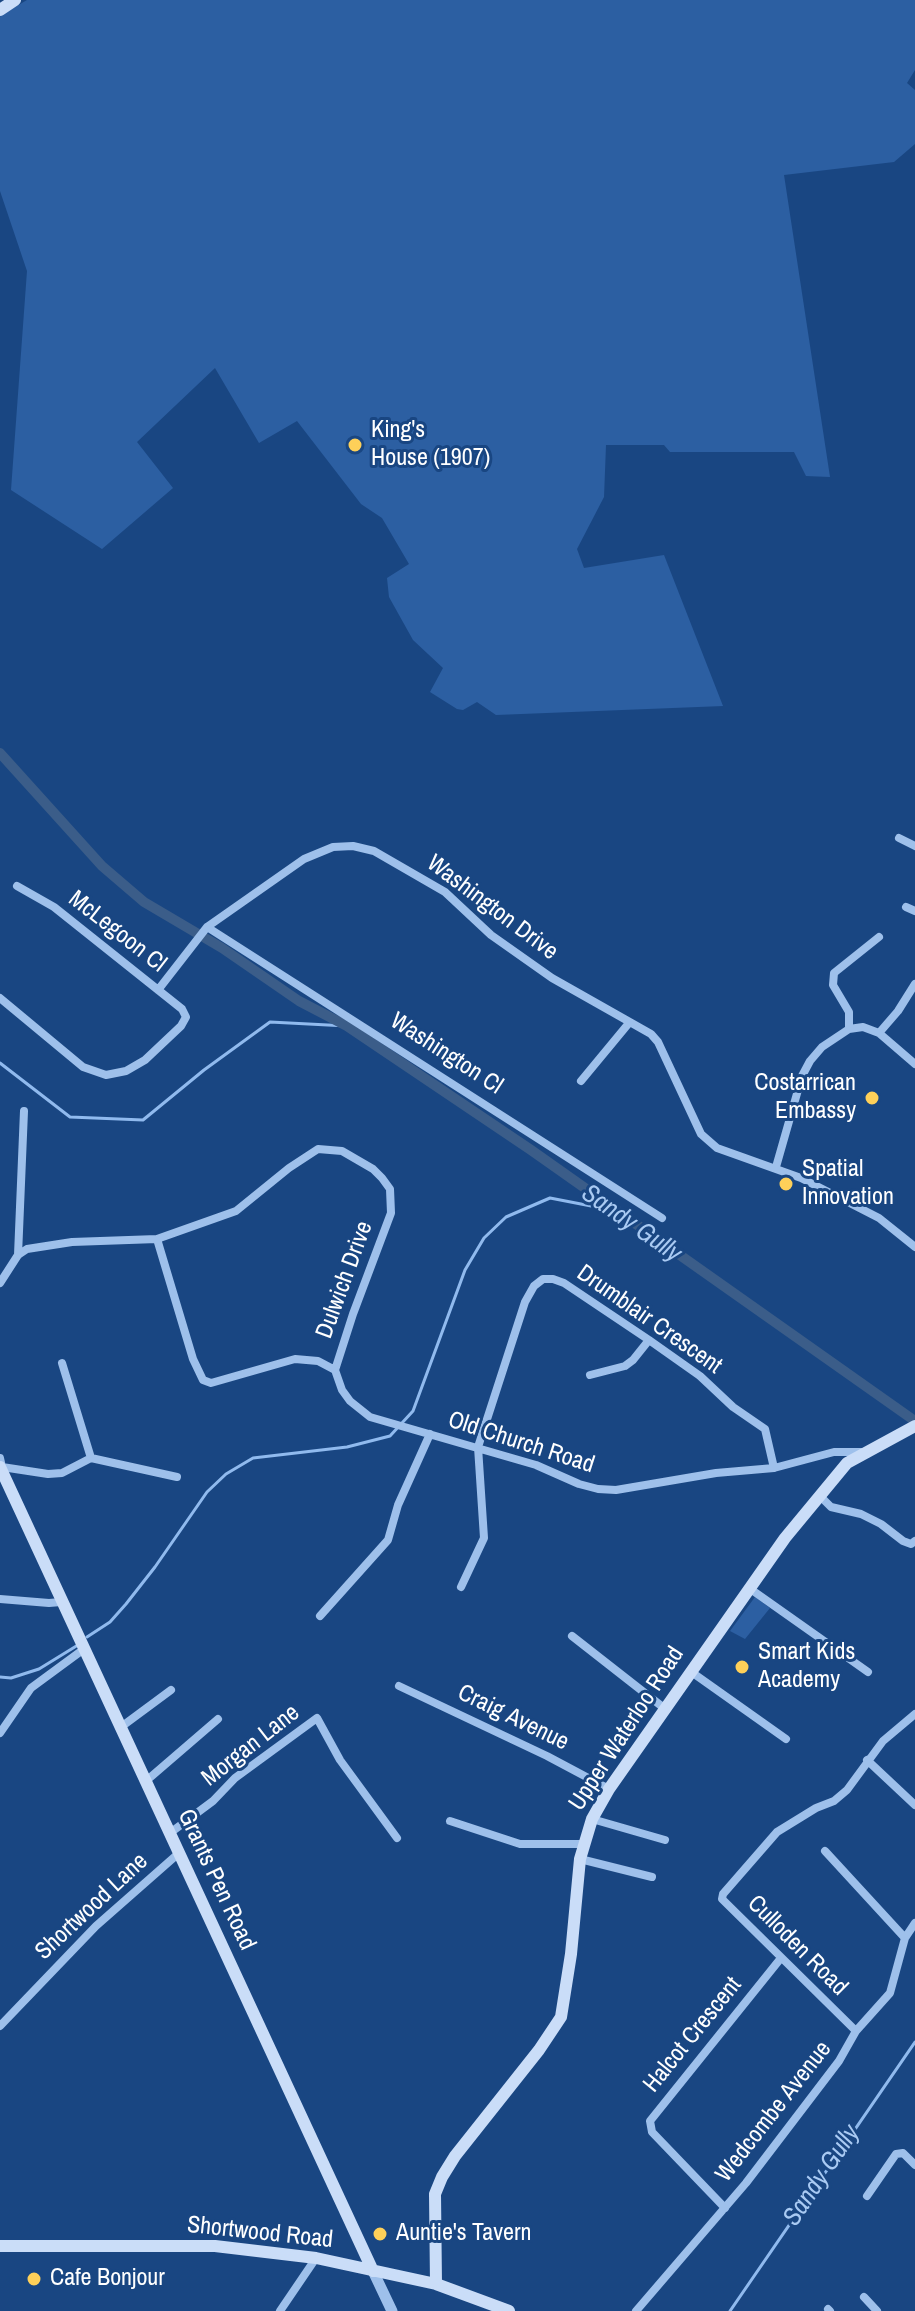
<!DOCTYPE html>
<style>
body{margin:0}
canvas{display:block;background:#194682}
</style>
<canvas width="915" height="2311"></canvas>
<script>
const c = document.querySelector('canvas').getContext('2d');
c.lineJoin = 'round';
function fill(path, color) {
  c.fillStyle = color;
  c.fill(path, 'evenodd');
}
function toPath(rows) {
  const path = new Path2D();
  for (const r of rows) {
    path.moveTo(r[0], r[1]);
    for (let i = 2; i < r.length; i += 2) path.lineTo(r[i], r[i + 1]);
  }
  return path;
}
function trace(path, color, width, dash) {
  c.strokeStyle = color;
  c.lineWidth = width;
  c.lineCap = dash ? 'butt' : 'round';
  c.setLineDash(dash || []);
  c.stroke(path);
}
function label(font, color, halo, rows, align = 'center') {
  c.font = font + ' "Archivo Narrow",sans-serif';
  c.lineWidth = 6;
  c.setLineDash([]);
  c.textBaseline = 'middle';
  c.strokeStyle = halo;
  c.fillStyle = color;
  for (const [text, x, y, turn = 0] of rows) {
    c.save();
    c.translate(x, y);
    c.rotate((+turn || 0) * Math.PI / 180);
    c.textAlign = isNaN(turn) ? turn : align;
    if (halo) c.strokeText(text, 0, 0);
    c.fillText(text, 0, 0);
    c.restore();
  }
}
fill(toPath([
 [27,0,915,0,915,70,907,83,915,90,915,144,894,162,784,175,830,477,806,476,794,452,670,452,664,445,606,445,604,497,577,549,584,568,664,555,723,706,496,715,477,702,463,710,457,709,430,692,443,668,413,640,389,597,387,578,409,564,382,518,361,504,297,421,259,443,215,368,137,442,173,488,102,549,11,490,27,271,0,191,0,16],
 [755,1597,770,1608,745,1639,730,1631]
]), '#2c5fa2');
trace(toPath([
 [0,1063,70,1117,143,1120,204,1070,270,1022,347,1026],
 [87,1637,110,1622,126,1604,155,1567,207,1492,226,1474,253,1458,347,1447,390,1436,413,1411,465,1270,484,1238,506,1217,550,1198,617,1211],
 [0,1677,11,1678,39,1669,78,1645],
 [730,2311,915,2042]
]), '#90baee', 3);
trace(toPath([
 [0,753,102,866,144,902,222,948,299,1001,347,1026,531,1150,915,1421]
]), '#3b5d89', 10);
trace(toPath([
 [899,838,915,846],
 [906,907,915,911],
 [207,927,662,1218],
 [158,990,207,927,304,859,333,847,353,846,374,851,445,892,491,935,552,978,651,1034,658,1042,701,1134,717,1148,801,1178,879,1218,915,1247],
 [0,998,83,1067,106,1075,126,1071,145,1060,181,1026,186,1017,182,1009,54,907,17,886],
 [849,1029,849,1012,833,985,834,973,879,937],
 [879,1033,898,1011,915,984],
 [581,1081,629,1023],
 [776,1167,802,1076,810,1061,822,1047,849,1029,863,1027,879,1033,915,1064],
 [157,1239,193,1359,203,1380,211,1383,295,1359,318,1361,335,1370],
 [18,1255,24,1111],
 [0,1283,18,1255,27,1249,72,1242,157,1239,236,1211,289,1168,318,1149,342,1151,373,1169,382,1178,390,1189,391,1213,353,1314,335,1370],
 [62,1363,91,1458],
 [335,1370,342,1390,350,1401,370,1417,536,1465,579,1484,598,1489,616,1490,716,1473,774,1468,834,1452,862,1452],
 [590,1375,625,1366,633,1360,649,1340],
 [0,1458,2,1467,48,1474,62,1473,91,1458,177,1477],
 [820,1496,831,1507,861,1514,881,1524,903,1541,911,1544,915,1541],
 [461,1587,484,1538,478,1447,525,1302,534,1286,543,1279,553,1279,564,1283,649,1340,700,1376,733,1407,765,1429,774,1468],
 [749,1588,868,1672],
 [0,1599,49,1603,61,1602],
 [320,1616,388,1540,398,1505,430,1434],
 [572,1636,664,1708],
 [690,1671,786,1739],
 [399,1686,547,1756,609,1789],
 [121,1727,171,1690],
 [0,1733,31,1688,84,1649],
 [867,1760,915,1805],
 [146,1781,218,1719],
 [592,1819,665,1840],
 [450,1821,520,1844,583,1844],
 [170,1833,213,1801,235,1778,317,1718,340,1760,397,1838],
 [825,1851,905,1938],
 [580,1859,652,1877],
 [0,2026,96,1926,179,1853],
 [856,2031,722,1899,723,1894,777,1832,816,1808,834,1801,847,1790,883,1741,915,1714],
 [867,2196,896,2154,903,2153,915,2165],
 [725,2208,652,2132,650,2121,781,1958],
 [864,2297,877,2311],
 [828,2309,830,2311],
 [280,2311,316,2258],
 [636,2311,746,2183,839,2061,856,2031,890,1993,905,1938,915,1923]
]), '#9ec0eb', 8);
trace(toPath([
 [373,2271,392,2311]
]), '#9ec0eb', 11);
trace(toPath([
 [0,10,15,0],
 [0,1467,373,2271],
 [0,2246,215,2246,316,2258,436,2284,509,2311],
 [436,2284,435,2194,442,2177,455,2156,539,2050,561,2017,571,1954,580,1859,592,1819,609,1789,785,1538,847,1463,915,1426]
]), '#caddf8', 12);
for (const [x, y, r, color] of [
 [355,445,8,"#fed059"],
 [872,1098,8,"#fed059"],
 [786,1184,8,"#fed059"],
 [742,1667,8,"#fed059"],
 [380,2234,8,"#fed059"],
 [34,2279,8,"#fed059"]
]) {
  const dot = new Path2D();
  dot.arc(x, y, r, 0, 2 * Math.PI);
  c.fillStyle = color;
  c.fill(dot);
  trace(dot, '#194682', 3);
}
label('24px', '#fff', '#194682', [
 ["King's",371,431],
 ["House (1907)",371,459],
 ["Costarrican",856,1084,"right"],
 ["Embassy",856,1112,"right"],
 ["Spatial",802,1170],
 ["Innovation",802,1198],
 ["Smart Kids",758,1653],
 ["Academy",758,1681],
 ["Auntie's Tavern",396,2234],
 ["Cafe Bonjour",50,2279]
], 'left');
label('24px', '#fff', '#194682', [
 ["Washington Drive",492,908,37],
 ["McLegoon Cl",117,932,38],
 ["Washington Cl",446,1054,33],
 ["Dulwich Drive",345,1280,-70],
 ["Drumblair Crescent",649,1320,35],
 ["Old Church Road",521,1443,18],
 ["Craig Avenue",513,1718,26],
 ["Upper Waterloo Road",627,1729,-57],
 ["Morgan Lane",251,1746,-38],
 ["Grants Pen Road",216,1880,65],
 ["Shortwood Lane",92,1907,-43],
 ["Culloden Road",797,1946,45],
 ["Halcot Crescent",693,2035,-51],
 ["Wedcombe Avenue",774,2112,-52],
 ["Shortwood Road",260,2233,6]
]);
label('italic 26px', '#a9caf3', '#194682', [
 ["Sandy Gully",631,1224,35],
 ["Sandy Gully",822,2176,-56]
]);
</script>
